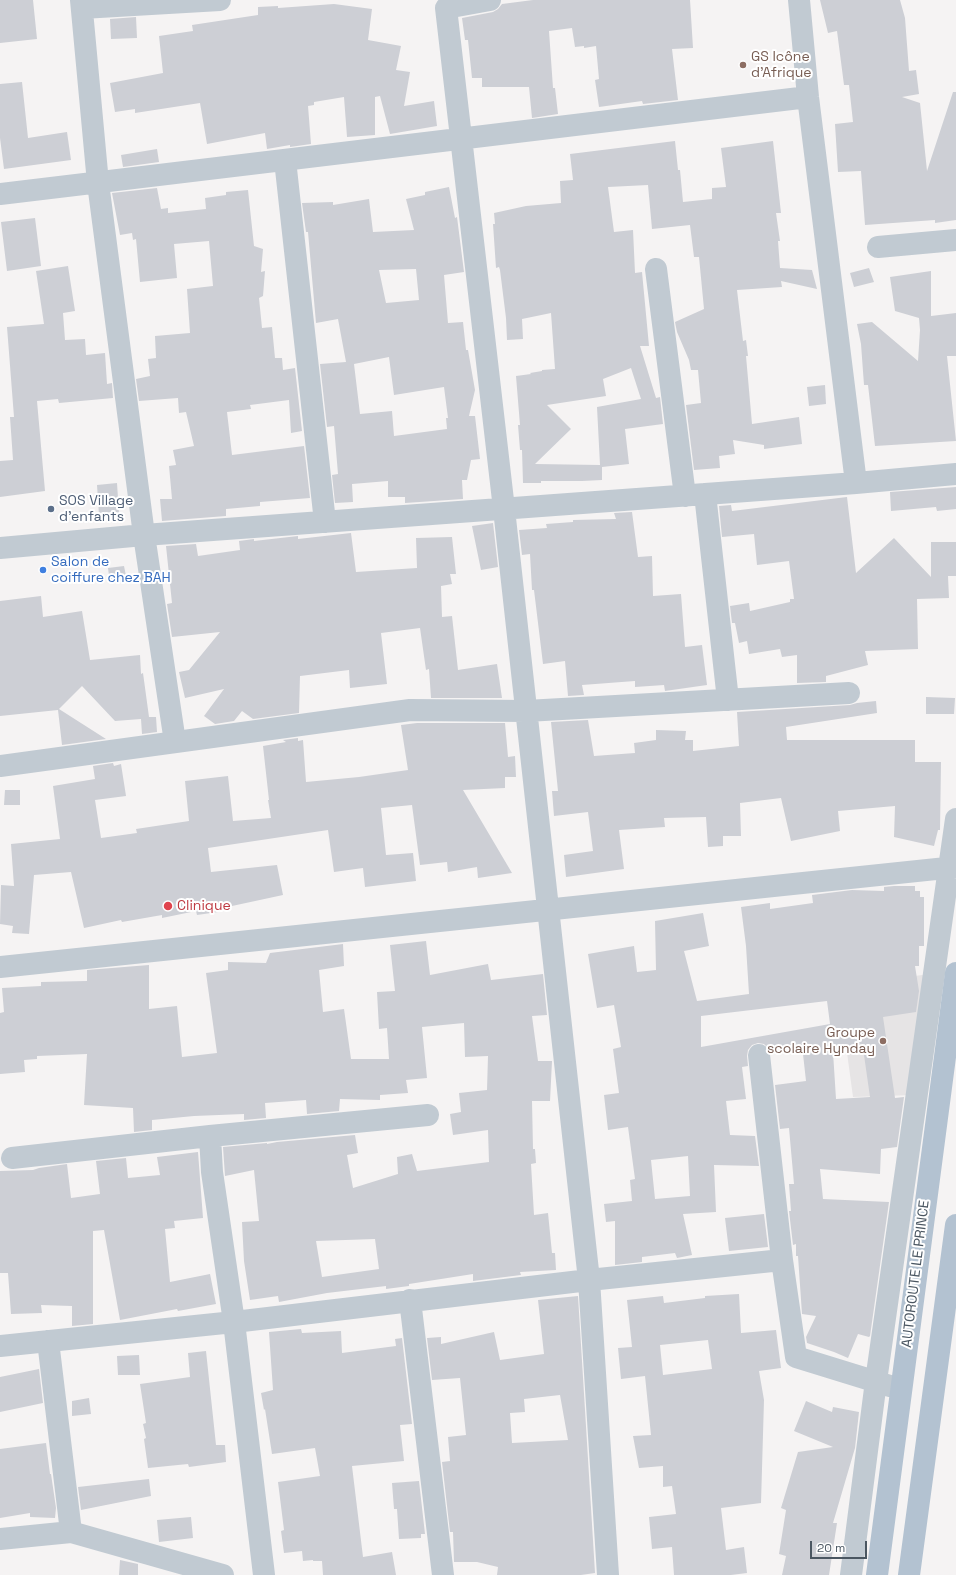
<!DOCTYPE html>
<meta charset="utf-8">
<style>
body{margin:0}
#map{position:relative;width:956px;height:1575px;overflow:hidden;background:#f5f3f3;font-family:"Space Grotesk",sans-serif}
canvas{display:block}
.scale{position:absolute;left:810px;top:1541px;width:57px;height:18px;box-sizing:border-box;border:2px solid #4a5661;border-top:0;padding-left:5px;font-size:12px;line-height:14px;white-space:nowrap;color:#4a5661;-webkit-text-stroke:3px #fff;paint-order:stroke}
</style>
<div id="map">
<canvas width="956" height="1575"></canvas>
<div class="scale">20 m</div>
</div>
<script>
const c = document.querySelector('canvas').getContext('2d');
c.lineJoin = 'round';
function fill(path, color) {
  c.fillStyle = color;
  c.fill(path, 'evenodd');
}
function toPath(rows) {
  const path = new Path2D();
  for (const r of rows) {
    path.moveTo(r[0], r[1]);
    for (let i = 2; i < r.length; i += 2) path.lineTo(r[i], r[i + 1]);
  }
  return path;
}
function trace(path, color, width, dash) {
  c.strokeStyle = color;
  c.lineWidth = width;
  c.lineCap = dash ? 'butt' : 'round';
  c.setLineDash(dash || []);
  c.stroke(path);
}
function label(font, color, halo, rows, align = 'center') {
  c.font = font + ' "Space Grotesk",sans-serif';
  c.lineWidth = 4;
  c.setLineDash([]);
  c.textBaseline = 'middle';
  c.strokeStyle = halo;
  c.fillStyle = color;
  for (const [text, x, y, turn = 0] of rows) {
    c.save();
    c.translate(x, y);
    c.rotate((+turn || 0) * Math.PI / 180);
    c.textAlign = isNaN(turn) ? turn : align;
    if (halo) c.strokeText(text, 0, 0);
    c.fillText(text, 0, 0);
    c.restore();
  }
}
fill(toPath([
 [930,974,913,1095,853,1097,838,986]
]), '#e6e4e5');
fill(toPath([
 [0,0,33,0,37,39,0,43],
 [533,0,690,0,693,48,672,49,678,100,643,104,642,101,599,107,595,80,599,79,596,46,584,48,584,46,575,47,572,28,549,31,553,88,555,88,558,114,532,118,529,87,482,87,482,78,472,78,468,40,465,40,462,18,493,12,498,9,502,4],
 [820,0,900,0,905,18,909,71,916,70,919,94,902,97,920,103,927,171,953,92,956,92,956,220,935,223,935,220,865,225,861,171,838,172,835,124,853,122,849,85,844,85,837,31,828,33],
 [334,4,372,9,368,40,401,46,396,70,410,72,404,106,434,101,437,126,390,134,380,96,375,97,375,135,347,137,344,97,314,102,314,105,308,106,311,144,290,147,290,145,267,149,265,133,207,144,200,103,135,113,135,109,115,112,110,83,163,73,159,36,193,31,192,25,258,15,258,7,278,6,278,8],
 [136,17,137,38,111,39,110,19],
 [22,82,28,138,67,132,71,160,4,169,0,138,0,84],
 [675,141,678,170,680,170,683,202,712,199,712,188,726,187,721,148,773,141,781,213,776,213,780,241,778,241,780,268,812,270,817,289,781,281,782,287,737,290,743,341,746,340,748,356,746,356,752,424,799,417,802,444,764,449,764,445,733,440,735,454,719,456,720,468,694,470,686,405,701,403,698,370,691,370,689,360,677,332,675,322,704,309,699,257,694,257,690,225,652,229,648,185,608,187,614,232,633,230,635,273,642,272,649,346,640,346,656,398,660,397,663,424,625,429,629,464,602,467,602,480,582,481,541,481,541,483,523,483,522,450,520,450,518,425,520,425,516,376,531,374,530,373,542,371,542,370,555,369,551,313,522,319,523,339,507,340,506,318,500,270,499,267,496,268,493,224,495,224,494,213,526,206,561,203,560,181,573,180,570,154],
 [631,368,641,399,597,407,600,465,535,464,571,429,547,405,606,396,603,379],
 [157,149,159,162,123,167,121,155],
 [449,187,455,218,457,217,464,272,444,275,448,323,463,322,466,350,468,350,475,390,469,416,475,416,480,459,471,460,467,480,462,480,463,499,405,503,405,497,388,497,388,481,352,484,353,502,335,503,332,475,338,474,334,426,327,427,320,364,346,362,338,319,316,323,308,232,306,232,302,203,333,202,333,205,369,199,373,232,414,230,406,199,425,195,425,192],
 [416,269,419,300,386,303,379,270],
 [389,357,394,395,444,387,448,418,446,418,447,429,394,436,392,411,360,414,354,364],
 [157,188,161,209,168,208,168,213,206,209,205,198,226,195,226,192,248,190,254,246,263,249,261,272,265,271,263,296,259,298,262,328,272,327,275,358,282,358,283,370,295,368,302,431,291,433,289,400,250,405,251,409,227,412,232,455,304,446,310,498,260,502,260,506,226,509,226,516,162,521,160,499,172,499,169,466,176,465,173,450,194,446,186,412,179,413,178,398,139,401,136,379,150,376,148,359,156,358,155,336,190,333,187,289,213,286,209,241,174,244,177,278,140,282,136,239,133,240,132,233,120,235,112,193],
 [35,218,41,266,7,271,1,222],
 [68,266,75,311,63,313,65,340,85,339,86,355,105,353,107,384,112,383,113,398,59,403,58,399,37,401,45,491,0,497,0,461,13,460,10,417,14,417,7,327,44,324,36,271],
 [869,268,874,282,854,287,850,273],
 [931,271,931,316,956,313,956,356,947,356,956,441,875,446,868,385,864,385,861,344,857,324,872,322,918,361,920,330,919,318,895,311,890,277],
 [825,385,826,404,809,406,807,387],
 [117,483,119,514,99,515,97,485],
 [956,487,956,509,937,511,936,507,891,511,890,492],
 [847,497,856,573,894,538,931,577,931,542,956,542,956,576,948,576,949,598,917,599,918,649,865,651,868,665,826,676,826,682,797,683,797,655,782,657,780,649,749,654,747,641,739,643,735,623,732,623,730,606,749,603,750,611,790,602,790,599,794,599,789,561,757,565,754,534,722,537,719,506,731,505,732,511],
 [632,512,638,557,652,556,653,596,681,594,685,647,702,645,707,685,665,691,664,685,635,687,635,681,582,685,584,695,568,696,565,661,543,664,534,590,532,590,530,554,522,555,519,530,547,528,546,524,573,522,573,520,616,519,614,513],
 [493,523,498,567,481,570,472,526],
 [351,533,356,572,417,568,416,538,452,537,456,574,450,574,452,584,441,586,442,617,452,616,458,670,497,664,502,698,431,698,429,669,426,670,420,628,381,633,387,684,350,688,349,670,300,676,299,713,253,719,242,711,234,721,215,724,204,716,224,689,185,698,179,672,189,670,220,632,172,637,167,604,172,603,166,546,196,544,198,556,240,550,239,541,254,539,254,541,298,536,298,539],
 [124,566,127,581,110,583,108,568],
 [41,596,43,617,82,611,90,660,140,655,141,674,143,673,149,717,156,717,157,732,142,734,141,719,115,721,82,686,59,709,106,739,62,745,58,710,0,716,0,601],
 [926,697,955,698,954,714,926,714],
 [876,701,877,713,786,727,787,740,915,740,915,762,941,762,940,830,938,830,934,846,894,837,895,806,838,811,840,831,791,841,781,798,740,803,741,836,723,836,723,846,708,847,706,817,664,818,665,827,619,830,624,869,566,877,564,855,593,851,588,812,554,816,552,791,558,791,551,722,588,720,594,756,635,753,634,743,656,740,656,730,686,731,685,740,693,740,693,751,739,746,737,712,850,705,857,703],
 [417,723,505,723,508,757,515,756,516,777,505,777,505,788,463,790,512,873,478,878,477,867,448,872,447,862,420,865,412,805,381,808,386,855,413,853,416,881,365,887,363,868,334,872,328,830,208,848,211,872,277,865,283,895,218,909,218,912,197,915,196,911,162,918,162,915,122,922,121,920,84,928,71,872,34,875,29,934,12,933,13,926,0,924,1,885,14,886,11,844,60,839,53,786,95,779,93,766,113,763,114,766,121,764,126,796,95,800,101,838,137,833,136,829,189,821,185,781,228,776,233,821,271,818,268,800,269,800,263,746,286,742,283,740,298,738,298,741,303,740,306,782,359,777,408,770,401,725],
 [5,790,20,790,20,805,4,805],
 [894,886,915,886,915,891,920,891,920,897,924,897,924,946,919,946,919,966,915,966,919,991,916,1012,883,1017,895,1098,904,1097,897,1147,881,1149,880,1174,820,1169,823,1199,889,1202,870,1336,869,1337,858,1334,848,1358,834,1352,807,1343,806,1337,816,1316,802,1314,798,1256,796,1256,796,1244,793,1245,789,1211,791,1211,789,1184,794,1184,789,1128,780,1129,775,1085,806,1081,802,1045,770,1050,764,1044,758,1043,752,1045,748,1050,747,1056,748,1066,742,1067,746,1099,726,1101,730,1135,755,1136,759,1166,714,1165,716,1212,683,1214,692,1255,677,1258,675,1253,642,1257,642,1262,615,1265,615,1221,606,1222,604,1204,632,1201,630,1180,635,1179,628,1127,608,1130,604,1095,619,1093,613,1049,621,1047,614,1005,597,1008,588,954,634,946,637,972,656,970,655,921,703,913,709,946,684,951,697,1001,749,994,746,946,741,907,770,903,770,909,813,903,812,895,852,890,884,891,884,887],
 [827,1001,830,1024,701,1047,701,1016],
 [863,1048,870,1097,836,1099,833,1052],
 [688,1156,690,1196,655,1199,651,1160],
 [426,941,430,975,488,964,491,980,543,974,547,1015,532,1016,538,1061,552,1061,550,1101,532,1101,533,1149,535,1149,536,1163,531,1164,534,1215,548,1213,552,1253,555,1253,556,1270,520,1272,521,1275,473,1281,473,1274,409,1284,409,1286,386,1289,386,1286,327,1293,279,1302,278,1296,250,1300,244,1261,242,1222,259,1221,254,1170,225,1176,223,1147,267,1143,267,1144,277,1142,355,1135,358,1153,347,1155,353,1188,398,1174,397,1157,412,1154,417,1171,489,1162,488,1130,453,1135,450,1114,461,1112,459,1093,487,1090,488,1056,465,1057,464,1023,422,1027,427,1078,406,1080,408,1093,380,1095,380,1100,340,1099,339,1111,307,1114,306,1100,265,1103,266,1118,244,1120,244,1114,194,1116,152,1120,152,1130,134,1132,133,1108,84,1105,87,1054,37,1056,37,1059,24,1060,25,1072,0,1074,0,1013,4,1012,2,988,41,986,41,982,87,981,87,970,149,965,149,1009,177,1006,182,1057,217,1053,206,973,228,970,228,962,266,963,270,953,343,944,344,966,319,970,323,1012,344,1009,351,1059,389,1059,387,1028,379,1029,377,992,395,991,390,945],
 [375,1239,379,1269,322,1277,316,1241],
 [198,1152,203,1218,174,1221,175,1228,165,1229,170,1282,210,1274,216,1304,178,1311,177,1309,120,1320,104,1230,93,1231,93,1324,72,1326,72,1306,41,1305,42,1313,11,1314,8,1273,0,1273,0,1171,33,1170,39,1168,67,1164,71,1198,100,1194,96,1161,126,1158,128,1178,160,1175,157,1157],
 [764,1214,768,1247,729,1251,725,1218],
 [739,1294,741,1333,776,1330,781,1368,759,1371,764,1400,761,1503,721,1508,726,1550,744,1547,747,1573,731,1575,674,1575,672,1547,652,1549,649,1517,676,1514,672,1486,663,1487,663,1466,639,1468,633,1436,651,1435,645,1376,621,1379,618,1348,632,1347,627,1300,663,1296,664,1303,705,1298,705,1296],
 [708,1340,712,1369,663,1375,660,1345],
 [578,1296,595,1573,581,1575,497,1575,498,1567,477,1562,454,1562,453,1532,450,1532,442,1462,450,1461,448,1437,466,1435,460,1378,432,1380,427,1338,441,1337,441,1344,494,1332,500,1360,544,1354,538,1300],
 [560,1395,568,1440,512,1443,510,1413,525,1412,524,1399],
 [301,1329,302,1333,341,1331,342,1353,396,1346,395,1339,402,1338,412,1424,400,1425,404,1461,352,1466,363,1557,392,1552,396,1575,323,1575,322,1561,313,1561,313,1560,303,1561,302,1551,284,1553,281,1531,284,1530,278,1482,320,1476,315,1448,272,1454,265,1409,264,1410,261,1393,273,1390,269,1332],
 [206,1351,216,1445,225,1445,226,1462,189,1467,188,1464,148,1468,144,1439,146,1438,143,1424,146,1423,140,1384,190,1377,188,1353],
 [139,1355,140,1375,118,1375,117,1356],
 [39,1369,43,1403,0,1412,0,1377],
 [89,1398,91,1414,72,1416,72,1401],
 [806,1401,832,1412,833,1407,859,1412,855,1448,833,1523,837,1523,829,1575,782,1575,786,1556,779,1554,786,1510,781,1508,798,1452,833,1447,794,1431],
 [46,1443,50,1474,51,1474,56,1508,55,1518,30,1517,30,1513,0,1518,0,1449],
 [149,1479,151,1496,81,1510,78,1487],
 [419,1481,425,1534,421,1534,421,1538,399,1539,397,1509,394,1509,392,1483],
 [191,1517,193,1538,159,1542,157,1520],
 [120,1560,138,1564,138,1575,119,1575]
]), '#cdcfd5');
trace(toPath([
 [81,0,98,183,144,535,175,742],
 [490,0,446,8,504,509,589,1280,608,1575],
 [799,0,808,97,856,483],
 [82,8,220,0],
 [285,160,325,522],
 [0,194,808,97],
 [878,247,956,240],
 [656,269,685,496],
 [705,494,728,700],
 [0,548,144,535,856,483,956,474],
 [0,766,410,710,526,711,849,693],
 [0,967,956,867],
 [759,1055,782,1260,796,1357,890,1386],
 [210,1136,212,1172,234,1322,264,1575],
 [12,1158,210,1136,428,1115],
 [410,1300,443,1575],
 [48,1341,71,1532],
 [0,1346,234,1322,589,1280,782,1260],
 [0,1539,71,1532,223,1575],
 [851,1575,876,1381,956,819]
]), '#c1cad2', 22);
trace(toPath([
 [877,1575,956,973],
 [909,1575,956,1225]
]), '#b3c2d1', 22);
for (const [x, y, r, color] of [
 [743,65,4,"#8d6e63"],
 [51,509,4,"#5c6f8a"],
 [43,570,4,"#3f7fe0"],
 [168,906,5,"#e0444e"],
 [883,1041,4,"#8d6e63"]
]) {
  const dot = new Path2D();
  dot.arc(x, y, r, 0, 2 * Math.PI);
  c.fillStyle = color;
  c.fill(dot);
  trace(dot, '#fff', 1.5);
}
label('14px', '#785e54', '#fff', [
 ["GS Icône",751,57],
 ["d'Afrique",751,73],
 ["Groupe",875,1033,"right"],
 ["scolaire Hynday",875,1049,"right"]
], 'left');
label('14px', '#4e5e75', '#fff', [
 ["SOS Village",59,501],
 ["d'enfants",59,517]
], 'left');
label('14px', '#366cbe', '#fff', [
 ["Salon de",51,562],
 ["coiffure chez BAH",51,578]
], 'left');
label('14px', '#be3a42', '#fff', [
 ["Clinique",177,906]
], 'left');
label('14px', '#4a5661', '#fff', [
 ["AUTOROUTE LE PRINCE",916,1274,-83]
]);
</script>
